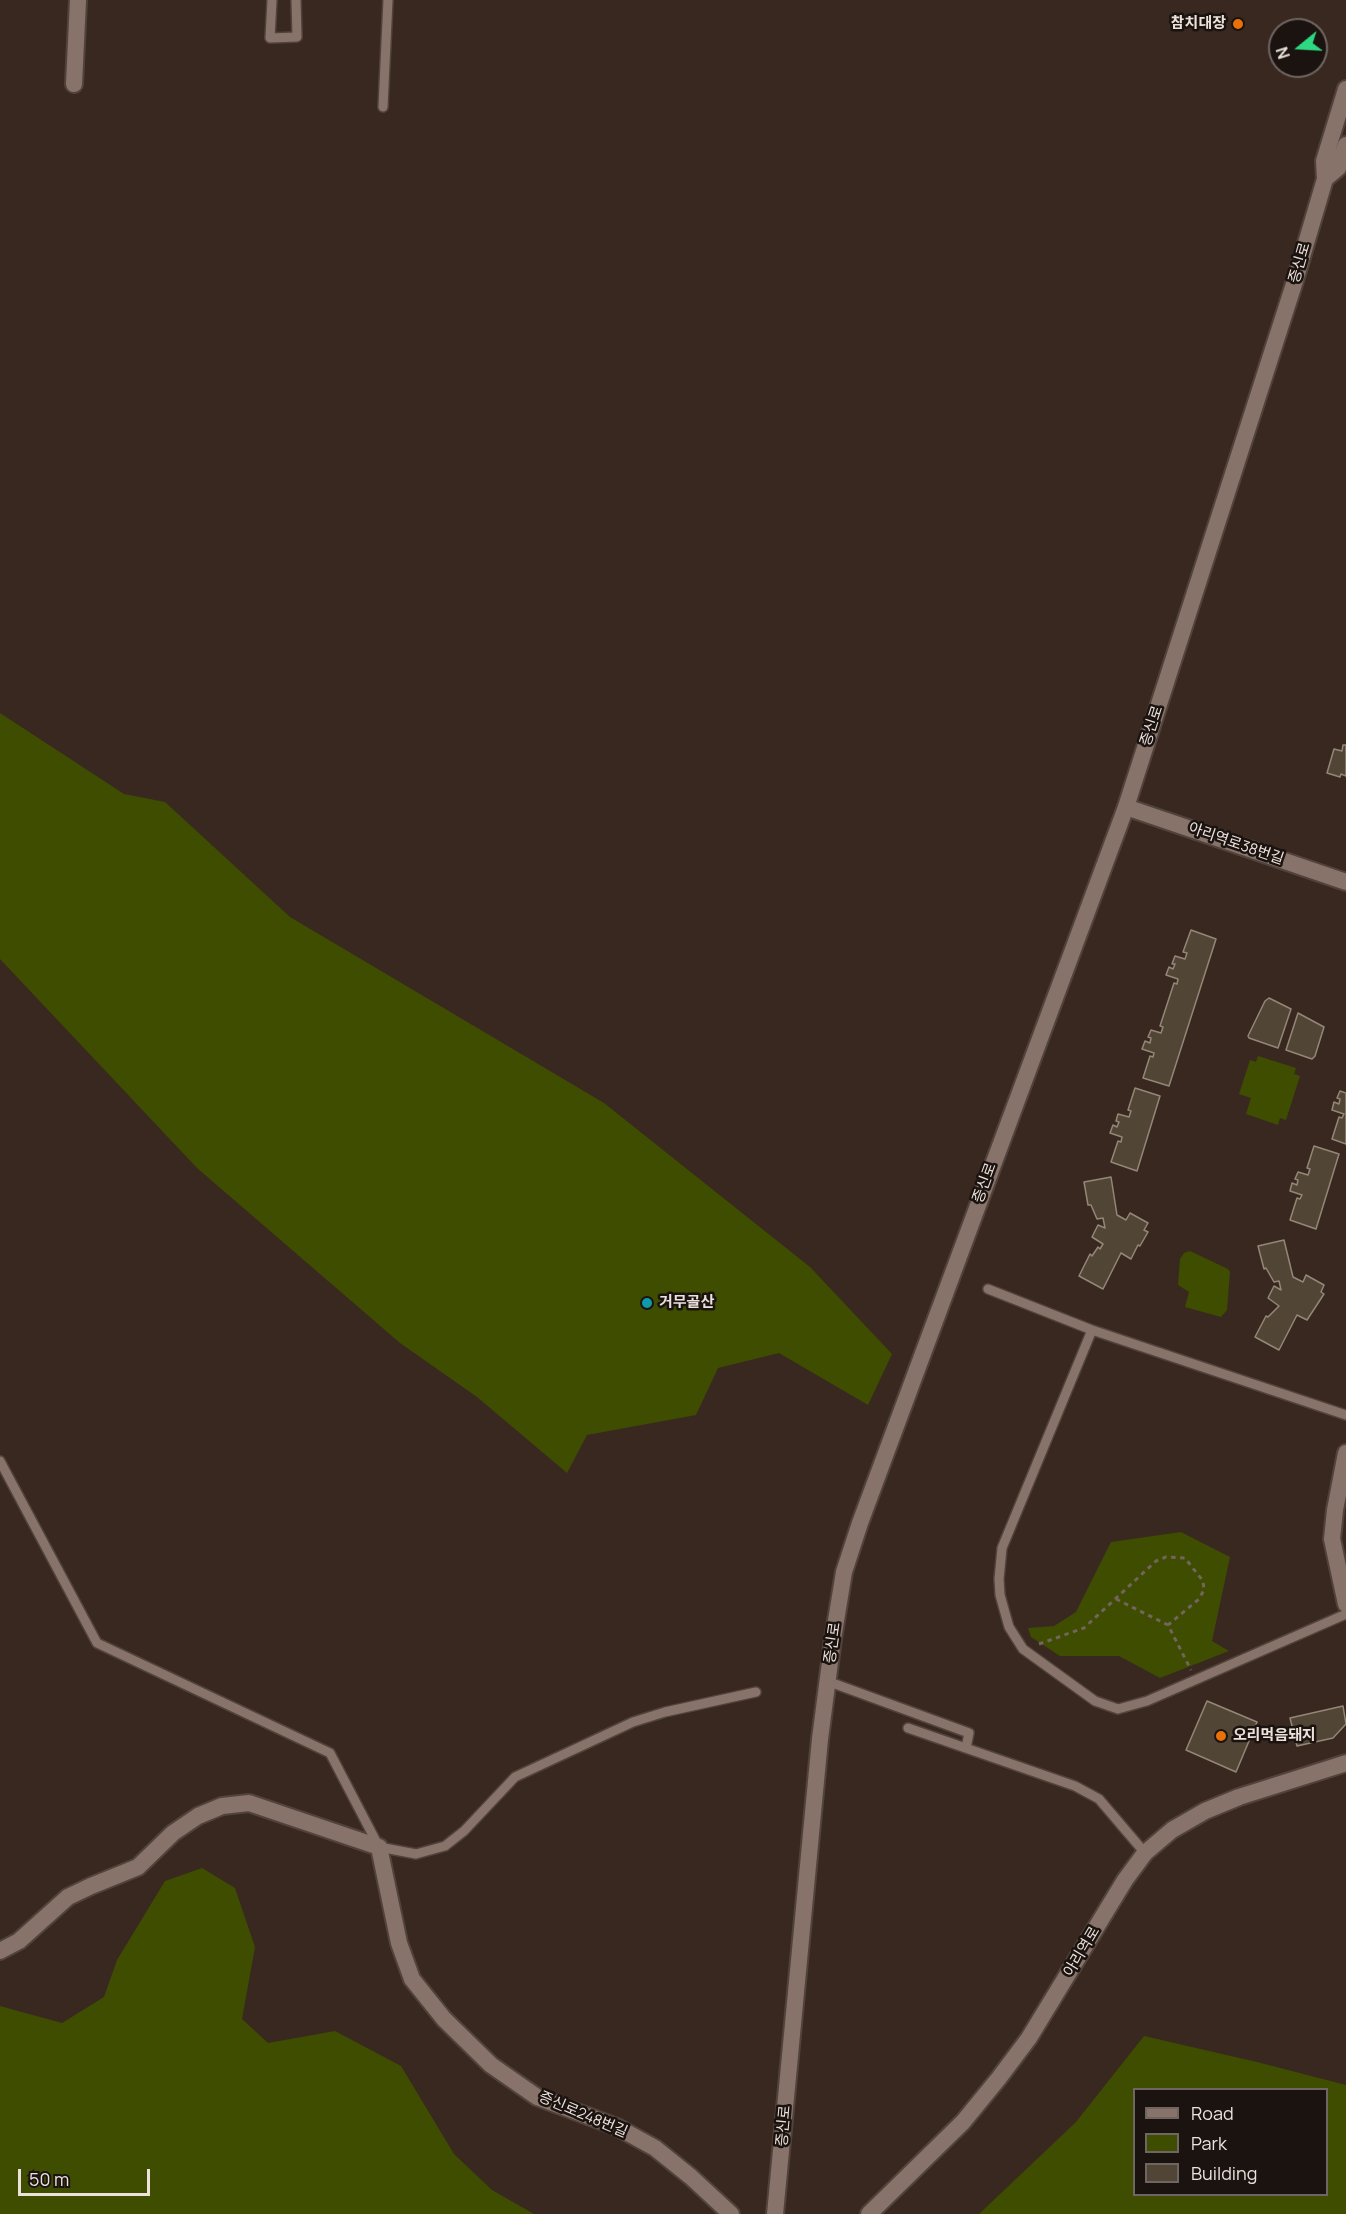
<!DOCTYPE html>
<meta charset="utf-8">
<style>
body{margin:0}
#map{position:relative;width:1346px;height:2214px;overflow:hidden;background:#392820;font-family:Manrope,sans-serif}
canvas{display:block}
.legend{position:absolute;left:1133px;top:2088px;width:195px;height:108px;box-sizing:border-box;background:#1b1310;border:2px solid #6f6561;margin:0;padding:8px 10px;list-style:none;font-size:18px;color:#ece1db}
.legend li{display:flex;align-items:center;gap:12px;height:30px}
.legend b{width:30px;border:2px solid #6f6561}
.north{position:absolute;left:1268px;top:18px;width:60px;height:60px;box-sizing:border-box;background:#1b1310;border:2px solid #6f6561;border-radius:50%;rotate:252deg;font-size:16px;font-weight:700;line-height:24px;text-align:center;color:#ece1db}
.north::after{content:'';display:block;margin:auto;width:21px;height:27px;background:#2ed883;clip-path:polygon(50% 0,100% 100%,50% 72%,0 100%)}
.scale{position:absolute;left:18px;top:2169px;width:132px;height:27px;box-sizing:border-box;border:3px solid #ece1db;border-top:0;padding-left:8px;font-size:18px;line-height:21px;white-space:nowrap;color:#ece1db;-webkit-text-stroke:4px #1b1310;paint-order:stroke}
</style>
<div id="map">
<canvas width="1346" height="2214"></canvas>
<ul class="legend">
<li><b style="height:8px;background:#87736a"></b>Road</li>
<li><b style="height:16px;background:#3e4d00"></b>Park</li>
<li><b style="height:16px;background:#514636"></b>Building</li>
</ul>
<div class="north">N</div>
<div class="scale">50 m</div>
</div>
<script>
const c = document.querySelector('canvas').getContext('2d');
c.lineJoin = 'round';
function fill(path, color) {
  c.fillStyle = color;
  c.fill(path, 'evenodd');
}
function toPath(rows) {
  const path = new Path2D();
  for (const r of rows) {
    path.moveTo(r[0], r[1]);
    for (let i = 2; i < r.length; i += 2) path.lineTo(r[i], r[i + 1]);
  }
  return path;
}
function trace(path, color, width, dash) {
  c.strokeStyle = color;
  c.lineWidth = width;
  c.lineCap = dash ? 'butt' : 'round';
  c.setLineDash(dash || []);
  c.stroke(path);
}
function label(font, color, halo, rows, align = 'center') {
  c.font = font + ' Manrope,"Noto Sans KR",sans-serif';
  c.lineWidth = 5;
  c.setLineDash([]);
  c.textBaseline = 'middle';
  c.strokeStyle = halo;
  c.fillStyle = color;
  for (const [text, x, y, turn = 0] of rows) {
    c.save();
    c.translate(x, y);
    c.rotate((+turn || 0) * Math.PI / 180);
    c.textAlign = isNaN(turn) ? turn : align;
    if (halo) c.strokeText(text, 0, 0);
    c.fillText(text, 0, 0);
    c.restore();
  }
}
fill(toPath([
 [0,713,124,794,165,802,290,917,604,1103,810,1267,892,1354,868,1405,779,1353,718,1368,696,1415,587,1435,567,1473,477,1397,400,1343,197,1168,0,959],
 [1258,1056,1296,1068,1294,1074,1300,1076,1286,1120,1280,1118,1278,1125,1246,1114,1251,1098,1239,1094,1250,1060,1256,1062],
 [1190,1251,1228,1269,1230,1272,1227,1310,1221,1317,1185,1307,1189,1292,1178,1285,1180,1259,1184,1253],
 [1181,1532,1230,1557,1212,1641,1229,1651,1160,1678,1119,1656,1060,1656,1031,1637,1028,1628,1054,1626,1076,1612,1111,1542],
 [202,1868,235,1888,255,1947,242,2019,268,2043,335,2031,401,2066,454,2154,492,2190,534,2214,0,2214,0,2006,62,2023,104,1997,117,1960,165,1881],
 [1144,2036,1257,2062,1346,2085,1346,2214,979,2214,1076,2122],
 [1134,2090,1326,2090,1326,2194,1134,2194]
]), '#3e4d00');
const building = toPath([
 [1343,745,1346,745,1346,776,1341,774,1340,777,1327,773,1334,749,1342,751,1343,745],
 [1191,930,1216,939,1169,1086,1143,1078,1150,1056,1153,1057,1154,1053,1142,1049,1145,1041,1150,1043,1151,1038,1148,1037,1151,1030,1161,1033,1163,1027,1160,1026,1174,983,1177,984,1178,979,1166,975,1169,967,1173,969,1175,964,1172,964,1175,956,1185,959,1187,953,1183,952,1191,930],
 [1269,998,1291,1009,1278,1048,1249,1038,1248,1036,1265,1001,1269,998],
 [1298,1013,1324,1027,1315,1056,1312,1059,1286,1050,1298,1013],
 [1135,1088,1160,1096,1137,1171,1111,1162,1118,1141,1121,1142,1122,1137,1110,1133,1113,1125,1117,1127,1119,1122,1116,1121,1118,1114,1129,1117,1131,1111,1128,1110,1135,1088],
 [1340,1091,1346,1093,1346,1144,1332,1139,1339,1117,1342,1118,1344,1114,1332,1110,1334,1102,1339,1104,1340,1099,1337,1098,1340,1091],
 [1314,1146,1339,1154,1316,1229,1290,1220,1297,1198,1300,1199,1302,1195,1290,1191,1292,1183,1297,1185,1298,1180,1295,1179,1298,1172,1308,1175,1310,1169,1307,1168,1314,1146],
 [1111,1177,1117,1215,1126,1220,1130,1213,1148,1223,1144,1230,1148,1232,1140,1246,1138,1245,1131,1259,1121,1253,1103,1289,1079,1276,1090,1254,1092,1256,1098,1247,1100,1249,1103,1244,1092,1237,1098,1225,1105,1228,1103,1218,1097,1219,1091,1205,1088,1205,1084,1182,1111,1177],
 [1284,1240,1293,1277,1303,1282,1306,1275,1324,1285,1321,1292,1324,1294,1307,1320,1297,1315,1279,1350,1255,1337,1266,1316,1268,1317,1279,1306,1268,1298,1274,1286,1281,1290,1279,1281,1274,1282,1266,1268,1264,1269,1258,1246,1284,1240],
 [1207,1701,1257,1722,1236,1772,1186,1750,1207,1701],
 [1343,1706,1346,1724,1333,1738,1297,1746,1290,1718,1343,1706]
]);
fill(building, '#514636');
trace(building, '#948777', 1.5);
const service = toPath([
 [272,0,270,38,297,37,296,0],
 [383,107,388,0],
 [988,1289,1092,1330,1346,1415],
 [1092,1330,1002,1548,999,1579,1000,1595,1009,1627,1023,1649,1095,1701,1118,1709,1147,1701,1346,1614],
 [0,1461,97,1643,330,1753,379,1847,416,1854,445,1846,464,1831,515,1777,633,1722,665,1712,756,1692],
 [827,1681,969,1733,966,1748],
 [908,1728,1075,1786,1099,1799,1145,1853]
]);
const minor = toPath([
 [74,84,78,0],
 [1126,807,1346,882],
 [1346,1453,1335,1510,1332,1539,1346,1604],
 [0,1951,19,1941,68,1897,91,1886,138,1867,173,1833,198,1816,222,1806,249,1803,379,1847,399,1943,412,1979,444,2019,491,2065,537,2097,617,2127,655,2148,691,2177,731,2214],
 [869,2214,963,2122,999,2078,1029,2038,1125,1880,1145,1853,1172,1830,1205,1811,1239,1797,1346,1763]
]);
const tertiary = toPath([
 [1325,179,1338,168,1346,145],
 [775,2214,820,1739,833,1639,844,1572,860,1523,1126,807,1294,284,1325,179,1324,161,1346,89]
]);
trace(service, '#51433c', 12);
trace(minor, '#51433c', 20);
trace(tertiary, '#51433c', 20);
trace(toPath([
 [1116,1599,1168,1625,1191,1670],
 [1039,1644,1084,1628,1156,1561,1166,1557,1185,1558,1203,1581,1204,1590,1199,1599,1168,1625]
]), '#73645d', 3, [4.5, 4.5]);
trace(service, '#87736a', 9);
trace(minor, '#87736a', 16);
trace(tertiary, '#87736a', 16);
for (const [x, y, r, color] of [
 [1238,24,6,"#e8710a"],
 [647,1303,6,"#0f9aa8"],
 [1221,1736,6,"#e8710a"]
]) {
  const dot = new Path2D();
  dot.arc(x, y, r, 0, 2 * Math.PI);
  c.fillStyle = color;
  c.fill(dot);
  trace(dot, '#1b1310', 2);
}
label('bold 15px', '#ece1db', '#1b1310', [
 ["참치대장",1226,24,"right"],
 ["거무골산",659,1303],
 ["오리먹음돼지",1233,1736]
], 'left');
label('15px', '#ece1db', '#1b1310', [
 ["증신로",1300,263,-74],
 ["증신로",1152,726,-72],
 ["아리역로38번길",1236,844,19],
 ["증신로",985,1183,-70],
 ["증신로",833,1643,-82],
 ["아리역로",1082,1952,-59],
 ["증신로248번길",583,2115,23],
 ["증신로",784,2126,-85]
]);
</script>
